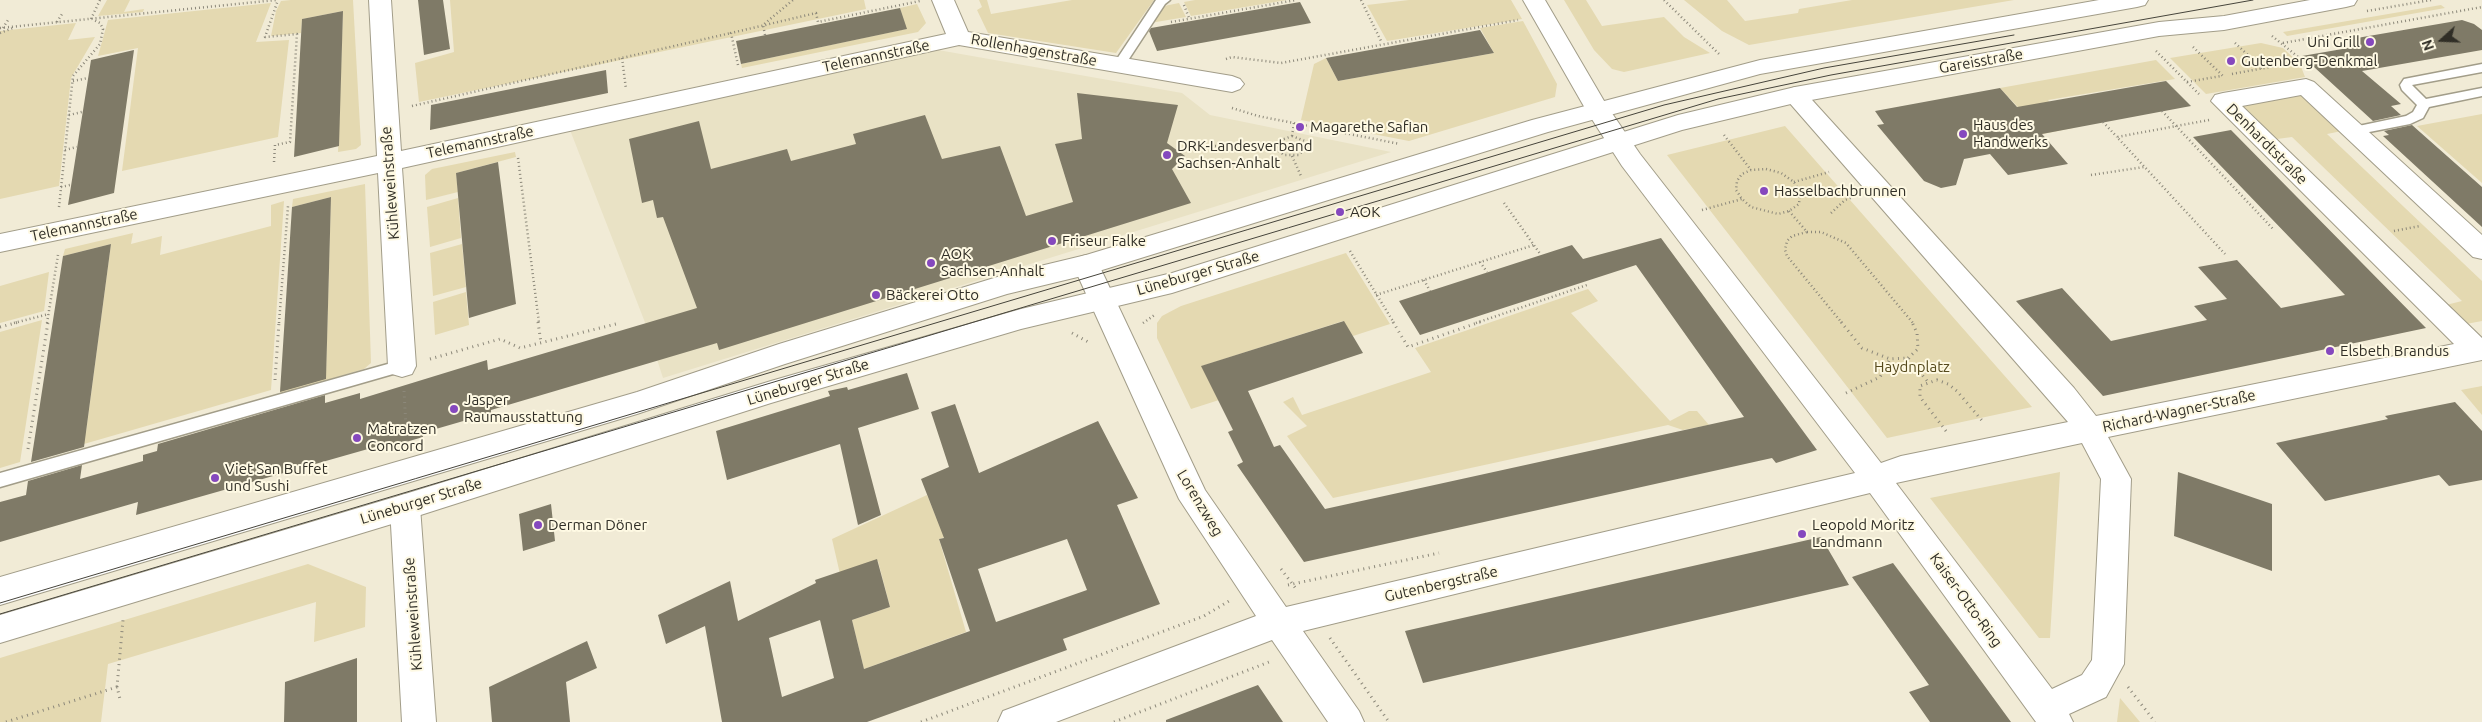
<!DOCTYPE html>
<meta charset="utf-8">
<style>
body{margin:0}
#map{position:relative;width:2482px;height:722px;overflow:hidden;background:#f1ebd6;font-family:Ubuntu,sans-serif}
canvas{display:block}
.north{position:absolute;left:2417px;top:15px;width:50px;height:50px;-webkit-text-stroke:4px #fef9e3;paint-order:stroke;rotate:250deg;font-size:14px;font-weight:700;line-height:20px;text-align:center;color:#302e26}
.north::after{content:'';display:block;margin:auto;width:18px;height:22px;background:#302e26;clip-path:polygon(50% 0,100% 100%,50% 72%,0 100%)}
</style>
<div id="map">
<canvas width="2482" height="722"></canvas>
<div class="north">N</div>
</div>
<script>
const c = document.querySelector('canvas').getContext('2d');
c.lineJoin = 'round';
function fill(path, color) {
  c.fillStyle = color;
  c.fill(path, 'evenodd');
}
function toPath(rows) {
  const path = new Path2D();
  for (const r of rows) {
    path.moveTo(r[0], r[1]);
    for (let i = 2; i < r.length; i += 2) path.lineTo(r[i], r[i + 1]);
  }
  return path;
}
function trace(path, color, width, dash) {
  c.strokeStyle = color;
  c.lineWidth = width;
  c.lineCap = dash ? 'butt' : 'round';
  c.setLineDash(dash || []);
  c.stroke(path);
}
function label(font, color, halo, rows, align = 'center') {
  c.font = font + ' Ubuntu,sans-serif';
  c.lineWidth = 4;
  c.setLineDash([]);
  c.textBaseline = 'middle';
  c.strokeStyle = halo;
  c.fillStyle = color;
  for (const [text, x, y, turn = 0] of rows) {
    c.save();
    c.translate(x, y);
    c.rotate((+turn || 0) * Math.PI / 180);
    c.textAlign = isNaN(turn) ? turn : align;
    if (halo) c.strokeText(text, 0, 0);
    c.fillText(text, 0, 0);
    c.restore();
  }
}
fill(toPath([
 [938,50,1182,93,1210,115,1391,152,663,378,646,325,570,130]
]), '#e9e2c5');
fill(toPath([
 [107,0,130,0,124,12,144,9,143,12,98,16],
 [291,0,353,0,361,145,356,149,338,152,343,11,302,19,301,33,271,36,276,11,281,1],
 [450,0,864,0,866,9,419,102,415,63,454,52],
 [979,0,987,0,991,14,1072,0,1154,0,1116,53,988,33,977,10,982,7],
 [1195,0,1287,0,1191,16,1184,2],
 [1409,0,1511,0,1522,19,1387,41,1367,5],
 [1564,0,1586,0,1602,26,1664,17,1684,37,1710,53,1624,72,1612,69,1594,50],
 [1684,0,1727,0,1745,21,1798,13,1799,9,1852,0,2014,0,1749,45,1722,31],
 [271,3,256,42,289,40,278,137,122,171,138,48,98,56,108,20],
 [1179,3,1186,17,1150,23,1164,6],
 [917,4,926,23,918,32,742,68,741,64,906,29,900,8],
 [2441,5,2445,8,2287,36,2283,32],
 [1523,21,1557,84,1555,97,1409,141,1301,120,1314,64,1326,58,1338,81,1494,53,1480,28],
 [76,23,68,40,95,37,71,78,59,186,0,199,0,31],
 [2261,43,2283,48,2300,64,2305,77,2206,94,2170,58],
 [2156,60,2175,79,2048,100,2073,128,2043,134,2000,88],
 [2302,94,2342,131,2327,134,2482,281,2482,321,2466,324,2446,305,2462,301,2292,137,2277,139,2242,105],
 [2482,114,2482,183,2417,126],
 [1785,126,2032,407,1887,438,1667,155],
 [515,152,516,157,456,173,458,192,426,200,425,175,432,169],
 [365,184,371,363,364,369,280,394,281,386,326,374,331,197,292,207,293,199],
 [458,198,461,238,430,247,427,207],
 [284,201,271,390,32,459,33,448,86,432,111,244,63,256,65,249,133,233,131,244,162,236,160,255,271,226,271,205],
 [462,244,466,287,433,296,430,253],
 [1346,253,1390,324,1353,336,1343,321,1202,366,1219,400,1191,409,1157,338,1157,323,1162,316,1181,306],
 [49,272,44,311,0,323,0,286],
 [1588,289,1598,301,1571,313,1670,421,1689,411,1697,411,1709,425,1683,430,1668,425,1333,498,1287,436,1307,426,1283,402,1293,397,1302,415,1431,372,1415,348],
 [466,292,469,325,435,335,433,302],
 [42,320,20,462,0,468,0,332],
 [2482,386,2482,415,2461,390],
 [2060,472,2050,638,2039,638,1930,498],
 [1075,494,939,539,966,632,864,669,852,620,890,607,878,561,840,574,832,539,927,495,936,517],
 [308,564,366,587,365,627,314,642,316,602,108,664,101,722,0,722,0,658],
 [2120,698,2140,722,2117,722]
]), '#e4d9b1');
fill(toPath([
 [418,0,443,0,450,49,424,55],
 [1300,2,1311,23,1157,51,1149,31,1151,28],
 [900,8,907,29,741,64,736,41],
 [343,11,339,146,294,157,302,19],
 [2462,20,2474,24,2482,30,2482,50,2362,71,2401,104,2391,106,2401,115,2373,121,2302,56,2354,47,2357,38],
 [1480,30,1494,53,1338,81,1326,58],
 [134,50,114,193,68,205,91,60],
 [606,70,608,93,430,130,431,105],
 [2166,81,2191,106,2042,134,2068,164,2008,175,1990,154,1964,159,1956,185,1941,188,1924,181,1877,125,1884,124,1875,111,2000,88,2017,107],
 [1077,93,1178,105,1167,143,1185,156,1172,169,1191,203,719,350,717,343,491,410,491,413,422,433,423,437,382,449,382,445,136,515,138,502,0,542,0,502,26,495,28,481,82,465,80,479,143,461,143,455,157,451,158,444,325,395,325,403,360,393,360,399,487,360,488,370,697,308,663,217,657,218,653,200,642,203,629,139,699,121,711,169,787,149,791,161,856,144,853,134,925,115,942,159,1000,146,1026,216,1073,202,1055,144,1082,139],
 [2412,125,2482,187,2482,227,2383,136,2389,135,2384,131],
 [2231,130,2426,328,2103,396,2016,301,2062,288,2111,341,2207,320,2194,306,2227,299,2198,267,2237,260,2281,308,2345,295,2193,137],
 [498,162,516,304,469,318,456,173],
 [331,197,326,379,280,392,292,207],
 [1661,238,1817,450,1776,463,1772,458,1304,562,1237,465,1243,462,1228,432,1233,430,1201,366,1344,321,1363,353,1248,391,1274,447,1280,445,1325,509,1744,417,1636,265,1420,335,1399,301,1572,245,1583,259],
 [111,244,84,447,31,462,63,256],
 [907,373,919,409,858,428,881,515,858,525,840,444,727,480,716,431,830,396,828,391,847,387,848,390],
 [2455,402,2482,431,2482,480,2449,486,2439,475,2325,501,2276,443,2388,419,2385,416],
 [955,404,979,473,1098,421,1138,498,1117,505,1160,604,1063,639,1067,650,867,722,722,722,705,626,666,644,658,615,730,581,738,621,816,583,815,580,877,559,890,607,852,620,864,669,970,631,939,539,944,538,921,479,949,467,931,412],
 [1067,539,1087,590,996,622,978,569],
 [820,620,834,678,782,697,769,638],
 [2178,472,2272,504,2272,571,2174,536],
 [551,504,555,541,523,551,519,514],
 [1821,537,1849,585,1423,683,1405,631],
 [1893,563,1962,655,2011,722,1930,722,1909,692,1929,685,1852,577],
 [587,641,597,668,566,682,570,722,492,722,489,687],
 [357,658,357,722,284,722,285,682],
 [1258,685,1283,722,1166,722,1166,720]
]), '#7f7a67');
const service = toPath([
 [1156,0,1170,0,1165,4,1123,68,1115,68,1113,65,1156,0],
 [2482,64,2482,72,2412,85,2426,99,2482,88,2482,96,2429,107,2423,118,2410,124,2354,135,2348,131,2349,128,2406,116,2413,112,2417,105,2402,90,2400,85,2404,79,2482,64],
 [402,360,407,362,410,366,407,370,0,487,0,473,402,360]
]);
const minor = toPath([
 [369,0,391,0,401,151,946,34,932,0,954,0,968,32,1232,76,1240,79,1244,84,1240,89,1232,92,959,45,402,168,416,366,412,374,402,377,392,374,388,366,378,173,0,252,0,234,377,156,369,0],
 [1523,0,1545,0,1607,106,1640,154,1881,463,1901,456,2068,422,1787,100,1783,95,1787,90,1795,87,1803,90,2074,388,2096,416,2454,344,2211,101,2215,95,2223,93,2306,79,2314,82,2482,235,2482,259,2473,257,2301,95,2242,106,2482,338,2482,360,2108,437,2131,479,2124,664,2106,697,2069,714,2073,722,2036,722,1870,493,1303,631,1359,711,1364,722,1328,722,1272,640,1056,722,998,722,1003,711,1256,616,1179,499,1073,265,1077,258,1086,255,1095,258,1099,265,1205,490,1286,607,1855,473,1622,166,1586,110,1523,0],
 [2082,443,2101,479,2092,660,2082,675,2052,689,1896,483,2082,443],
 [405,494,416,498,420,507,436,722,402,722,390,507,394,498,405,494]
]);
const secondary = toPath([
 [2099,0,2148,0,2145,5,2137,7,1760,74,1548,132,1086,275,1007,294,785,364,637,414,0,605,0,577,637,392,779,344,1007,274,1086,255,1532,120,1760,60,2099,0],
 [2310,0,2357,0,2354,5,2346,7,2224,30,2159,36,1795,103,1682,130,1172,293,1021,329,771,403,405,520,0,643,0,615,405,494,771,381,1021,309,1172,273,1678,115,1795,87,2159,22,2224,16,2310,0]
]);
trace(service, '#a29d89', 3);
trace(minor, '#a29d89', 2);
trace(secondary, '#a29d89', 2);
trace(toPath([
 [1361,0,1382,43],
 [1664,0,1721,56],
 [1184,5,1189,18],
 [2367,11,2431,0],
 [91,19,100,0],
 [57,22,62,14],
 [1171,22,1296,0],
 [0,28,276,0],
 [3,28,8,20],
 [0,33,13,28],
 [765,35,763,25,793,0],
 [2272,36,2302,60],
 [2235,43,2263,69],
 [2283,43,2482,7],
 [2193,47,2223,76],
 [2156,51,2199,94],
 [622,58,626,89],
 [1226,59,1232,57,1281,63,1518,20],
 [738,65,731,33,816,13,818,22,920,1],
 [2232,74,2302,61],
 [73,81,88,78],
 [2187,82,2221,76],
 [412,106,731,33],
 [1232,108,1258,116,1400,144],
 [2162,111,2274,230],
 [69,115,82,112],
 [2209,120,2117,137,2225,254],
 [2103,122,2117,137],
 [1724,135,1751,170],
 [1292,136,1305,141,1307,146,1299,155,1284,155,1279,151,1279,141,1292,136],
 [1292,136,1294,123],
 [1215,146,1278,145],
 [65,150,77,147],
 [1292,156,1301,176],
 [518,158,539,323],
 [274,162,275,145,290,142,297,34,265,37,278,0],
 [1766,169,1781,173,1794,182,1800,193,1799,204,1789,211,1778,214,1751,207,1742,199,1736,190,1737,181,1742,174,1751,170,1766,169],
 [2091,175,2144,167],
 [1794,182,1829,172],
 [61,187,70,185],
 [1504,203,1541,255],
 [59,207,73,76,100,44,103,29,100,23,92,19],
 [1702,210,1742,199],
 [1789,211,1807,232,1792,236,1787,241,1785,250,1787,256,1842,323],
 [1831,213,1845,200,1853,197],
 [2394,231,2420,226],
 [1807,232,1821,232,1846,243,1913,323],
 [1350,251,1394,323],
 [1480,262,1487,272],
 [1424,280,1430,291],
 [1376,295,1534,245],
 [14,323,49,314],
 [47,323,58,255],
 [279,323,288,206],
 [1143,323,1156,314],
 [1476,323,1587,285]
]), '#8c887a', 2.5, [1, 3]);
trace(toPath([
 [538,322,541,343],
 [1393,322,1408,347,1480,322],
 [1841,322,1862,348,1890,359,1908,358,1928,382],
 [0,327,19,322],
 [1072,333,1090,343],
 [1908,358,1918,349,1917,333,1912,322],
 [430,359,500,339,520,348,616,324],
 [275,380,279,322],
 [404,391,407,445],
 [1846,393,1880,377,1890,359],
 [1946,431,1920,397,1920,386,1937,380,1948,384,1957,391,1984,423],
 [28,449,48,322],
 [1281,569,1297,590],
 [1288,585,1439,553],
 [1330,638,1389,722],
 [117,687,123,620],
 [2128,687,2155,722],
 [6,722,117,687,120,699],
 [921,722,1204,616,1229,601],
 [1114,722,1269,662]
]), '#8c887a', 3, [1, 4.5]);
fill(service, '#fff');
fill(minor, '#fff');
fill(secondary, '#fff');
trace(toPath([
 [0,603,1664,105,1824,68,2014,35],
 [0,614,1718,99,1831,75,2253,0]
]), '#46443b', 1);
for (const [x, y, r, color] of [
 [2370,42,5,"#8548be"],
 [2231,61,5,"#8548be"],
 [1300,127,5,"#8548be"],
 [1963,134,5,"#8548be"],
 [1167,155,5,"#8548be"],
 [1764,191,5,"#8548be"],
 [1340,212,5,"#8548be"],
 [1052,241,5,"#8548be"],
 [931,263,5,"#8548be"],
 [876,295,5,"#8548be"],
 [2330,351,5,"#8548be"],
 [454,409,5,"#8548be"],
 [357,438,5,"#8548be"],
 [215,478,5,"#8548be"],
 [538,525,5,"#8548be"],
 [1802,534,5,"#8548be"]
]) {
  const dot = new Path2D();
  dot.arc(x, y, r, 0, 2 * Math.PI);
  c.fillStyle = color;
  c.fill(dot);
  trace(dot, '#fef9e3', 2);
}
label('15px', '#302e26', '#fef9e3', [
 ["Uni Grill",2360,42,"right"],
 ["Gutenberg-Denkmal",2241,61],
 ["Haus des",1973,125],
 ["Handwerks",1973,142],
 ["Magarethe Safian",1310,127],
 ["DRK-Landesverband",1177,146],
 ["Sachsen-Anhalt",1177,163],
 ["Hasselbachbrunnen",1774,191],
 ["AOK",1350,212],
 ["Friseur Falke",1062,241],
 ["AOK",941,254],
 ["Sachsen-Anhalt",941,271],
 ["Bäckerei Otto",886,295],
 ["Elsbeth Brandus",2340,351],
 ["Jasper",464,400],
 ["Raumausstattung",464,417],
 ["Matratzen",367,429],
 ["Concord",367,446],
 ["Viet San Buffet",225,469],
 ["und Sushi",225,486],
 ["Derman Döner",548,525],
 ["Leopold Moritz",1812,525],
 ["Landmann",1812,542]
], 'left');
label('15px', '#302e26', '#fef9e3', [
 ["Rollenhagenstraße",1034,50,10],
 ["Telemannstraße",876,56,-12],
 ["Gareisstraße",1981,61,-10],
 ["Telemannstraße",480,142,-12],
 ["Denhardtstraße",2267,144,45],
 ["Kühleweinstraße",390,183,-94],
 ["Telemannstraße",84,225,-12],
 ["Lüneburger Straße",1198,273,-16],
 ["Lüneburger Straße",808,382,-17],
 ["Richard-Wagner-Straße",2179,411,-12],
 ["Lüneburger Straße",421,501,-17],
 ["Lorenzweg",1200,503,59],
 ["Gutenbergstraße",1441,584,-13],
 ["Kaiser-Otto-Ring",1966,600,54],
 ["Kühleweinstraße",413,614,-94]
]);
label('15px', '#564a1d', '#fef9e3', [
 ["Haydnplatz",1912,367]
]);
</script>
